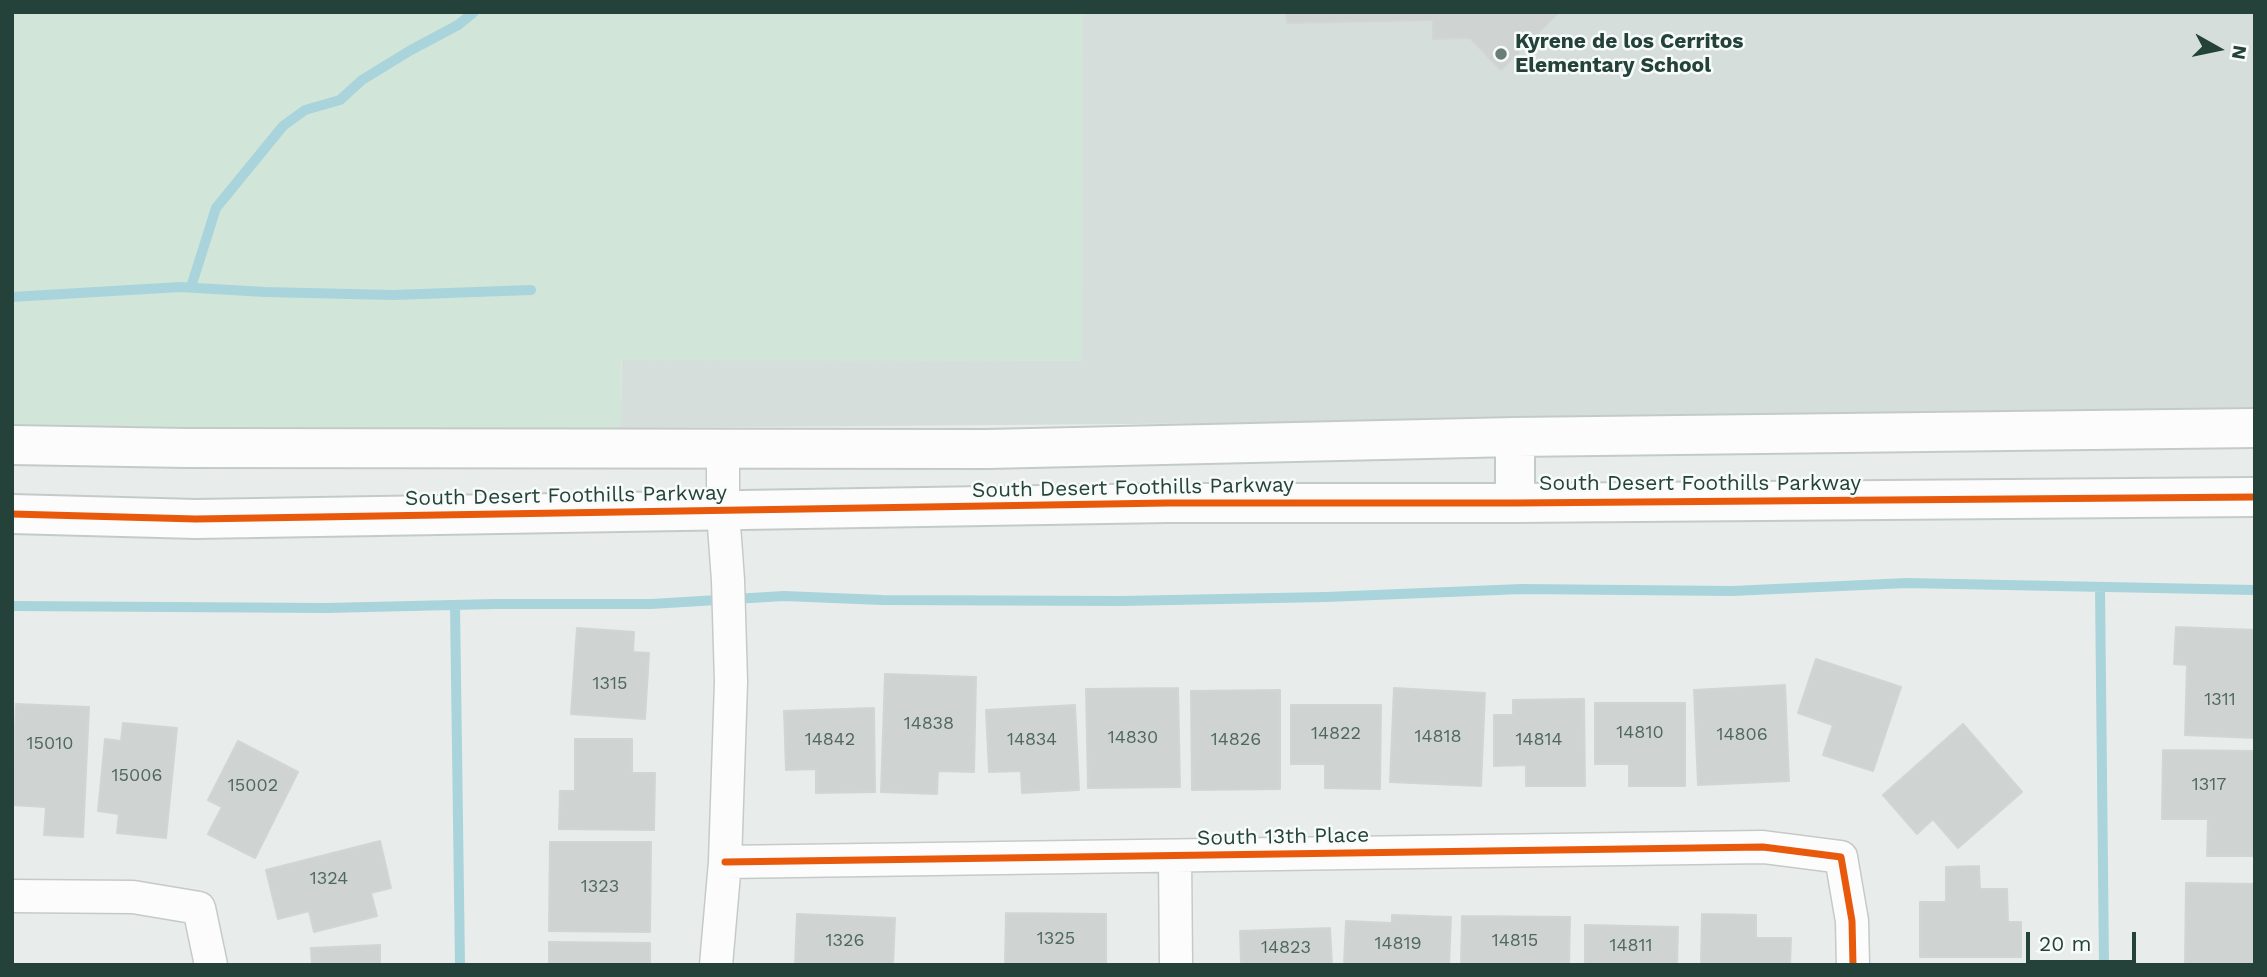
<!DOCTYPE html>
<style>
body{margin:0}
#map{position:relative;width:2267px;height:977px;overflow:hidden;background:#e8edeb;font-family:"Work Sans",sans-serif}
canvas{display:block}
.frame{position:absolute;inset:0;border:14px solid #24423a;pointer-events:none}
.north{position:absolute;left:2183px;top:14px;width:70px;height:70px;-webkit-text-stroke:5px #f7fbf9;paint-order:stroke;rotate:99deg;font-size:19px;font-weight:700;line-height:28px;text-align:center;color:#24423a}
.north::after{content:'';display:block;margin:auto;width:24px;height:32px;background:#24423a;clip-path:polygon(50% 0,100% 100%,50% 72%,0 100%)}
.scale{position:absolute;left:2026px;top:932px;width:110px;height:32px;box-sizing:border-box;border:4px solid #24423a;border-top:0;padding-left:9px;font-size:21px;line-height:24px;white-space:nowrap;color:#24423a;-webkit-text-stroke:5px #f7fbf9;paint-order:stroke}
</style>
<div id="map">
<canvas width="2267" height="977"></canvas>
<div class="frame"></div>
<div class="north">N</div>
<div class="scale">20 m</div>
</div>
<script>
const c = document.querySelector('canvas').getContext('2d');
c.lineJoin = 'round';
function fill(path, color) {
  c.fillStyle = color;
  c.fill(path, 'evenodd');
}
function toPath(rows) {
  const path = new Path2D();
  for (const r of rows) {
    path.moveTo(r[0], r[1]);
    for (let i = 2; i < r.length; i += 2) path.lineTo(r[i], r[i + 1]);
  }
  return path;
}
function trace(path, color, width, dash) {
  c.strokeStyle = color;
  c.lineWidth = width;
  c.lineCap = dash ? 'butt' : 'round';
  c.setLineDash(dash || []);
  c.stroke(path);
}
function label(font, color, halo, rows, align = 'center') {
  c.font = font + ' "Work Sans",sans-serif';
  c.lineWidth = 5;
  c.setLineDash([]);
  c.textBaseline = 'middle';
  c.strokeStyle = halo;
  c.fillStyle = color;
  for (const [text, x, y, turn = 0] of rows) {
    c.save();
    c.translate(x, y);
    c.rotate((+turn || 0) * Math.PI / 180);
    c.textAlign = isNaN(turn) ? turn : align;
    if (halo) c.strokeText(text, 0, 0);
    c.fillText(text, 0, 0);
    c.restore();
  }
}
fill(toPath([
 [624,12,2255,12,2255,411,1512,421,621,428]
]), '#d6dedb');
fill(toPath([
 [12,12,1083,12,1082,361,621,360,621,428,12,433]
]), '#d1e6d8');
trace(toPath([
 [191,287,216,208,283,126,305,110,340,100,362,80,411,50,458,25,474,12],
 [12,297,180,287,265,292,393,295,531,290],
 [2100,587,2104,965],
 [455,605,460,965],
 [12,606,326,608,495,604,651,604,784,596,882,600,1120,601,1326,597,1522,589,1732,591,1907,583,2255,590]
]), '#a9d4db', 10);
const building = toPath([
 [1286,12,1559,12,1501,70,1470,38,1433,39,1433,20,1287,23,1286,12],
 [2176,627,2255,630,2255,738,2185,735,2187,665,2174,664,2176,627],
 [577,628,634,632,633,652,649,653,645,719,571,714,577,628],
 [1816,659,1901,687,1873,771,1823,755,1833,725,1798,713,1816,659],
 [885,674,976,677,974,772,938,771,937,794,881,792,885,674],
 [1785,685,1789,781,1698,785,1694,690,1785,685],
 [1178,688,1180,787,1088,788,1086,689,1178,688],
 [1394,688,1485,693,1481,786,1390,782,1394,688],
 [1280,690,1280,789,1192,790,1191,691,1280,690],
 [1584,699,1585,786,1526,786,1526,765,1494,766,1494,715,1513,715,1513,700,1584,699],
 [1595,703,1685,703,1685,786,1629,786,1629,764,1595,764,1595,703],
 [16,704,89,707,83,837,44,835,46,807,12,805,16,704],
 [1075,705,1079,790,1022,793,1021,771,989,772,986,710,1075,705],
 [1291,705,1381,705,1380,789,1325,788,1325,764,1291,764,1291,705],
 [874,708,875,792,816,793,816,769,786,770,784,711,874,708],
 [123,723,177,728,166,838,117,833,119,814,98,811,105,739,121,741,123,723],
 [1963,724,2022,792,1958,848,1933,819,1917,834,1883,795,1963,724],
 [575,739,632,739,632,773,655,773,654,830,559,829,560,791,575,791,575,739],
 [238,741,298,772,255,858,208,834,222,807,208,800,238,741],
 [2163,750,2255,751,2255,856,2207,856,2208,819,2162,819,2163,750],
 [380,841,391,888,371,893,377,916,314,932,309,911,278,919,266,870,380,841],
 [550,842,651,842,650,932,549,931,550,842],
 [1979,866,1980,889,2007,889,2008,922,2021,922,2021,957,1920,957,1920,902,1946,902,1946,867,1979,866],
 [2186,883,2255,884,2255,965,2185,965,2186,883],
 [1006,913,1106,914,1106,965,1005,965,1006,913],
 [797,914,895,918,893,965,795,965,797,914],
 [1702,914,1756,915,1756,938,1791,938,1790,965,1701,965,1702,914],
 [1392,915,1451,917,1449,965,1344,965,1346,921,1392,923,1392,915],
 [1462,916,1570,917,1569,965,1461,965,1462,916],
 [1585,925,1678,927,1677,965,1585,965,1585,925],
 [1330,928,1332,965,1241,965,1240,931,1330,928],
 [549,942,650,943,650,965,549,965,549,942],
 [380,945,380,965,312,965,311,948,380,945]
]);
fill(building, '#cfd4d2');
trace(building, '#d1d6d4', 2);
const street = toPath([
 [1175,856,1176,965],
 [725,862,1763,847,1841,857,1852,921,1853,965],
 [12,896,133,897,199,908,211,965],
 [716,965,725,862,731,682,728,580,723,512,723,448]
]);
const secondary = toPath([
 [12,445,185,448,987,449,1515,437,2255,428],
 [1515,503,1515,437],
 [12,514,196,519,1167,503,1515,503,2255,497]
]);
trace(street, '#c5cac8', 35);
trace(secondary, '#c3cbc8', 42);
trace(street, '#fcfcfc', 32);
trace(secondary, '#fcfcfc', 38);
trace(toPath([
 [12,514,196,519,1167,503,1515,503,2255,497],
 [725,862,1763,847,1841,857,1852,921,1853,965]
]), '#e8590c', 7);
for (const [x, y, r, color] of [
 [1501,54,7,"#697e78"]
]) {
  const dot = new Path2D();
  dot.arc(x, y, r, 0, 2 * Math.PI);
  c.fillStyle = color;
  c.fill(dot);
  trace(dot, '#f7fbf9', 2.5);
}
label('18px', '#506761', null, [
 ["1315",610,684],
 ["1311",2220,700],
 ["14838",929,724],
 ["14810",1640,733],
 ["14822",1336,734],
 ["14806",1742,735],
 ["14818",1438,737],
 ["14830",1133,738],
 ["14842",830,740],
 ["14834",1032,740],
 ["14826",1236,740],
 ["14814",1539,740],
 ["15010",50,744],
 ["15006",137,776],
 ["1317",2209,785],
 ["15002",253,786],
 ["1324",329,879],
 ["1323",600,887],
 ["1325",1056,939],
 ["1326",845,941],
 ["14815",1515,941],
 ["14819",1398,944],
 ["14811",1631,946],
 ["14823",1286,948]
]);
label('bold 21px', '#24423a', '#f7fbf9', [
 ["Kyrene de los Cerritos",1515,42],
 ["Elementary School",1515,66]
], 'left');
label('21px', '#24423a', '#f7fbf9', [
 ["South Desert Foothills Parkway",1700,484],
 ["South Desert Foothills Parkway",1133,488,-1],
 ["South Desert Foothills Parkway",566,496,-1],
 ["South 13th Place",1283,837,-1]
]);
</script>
